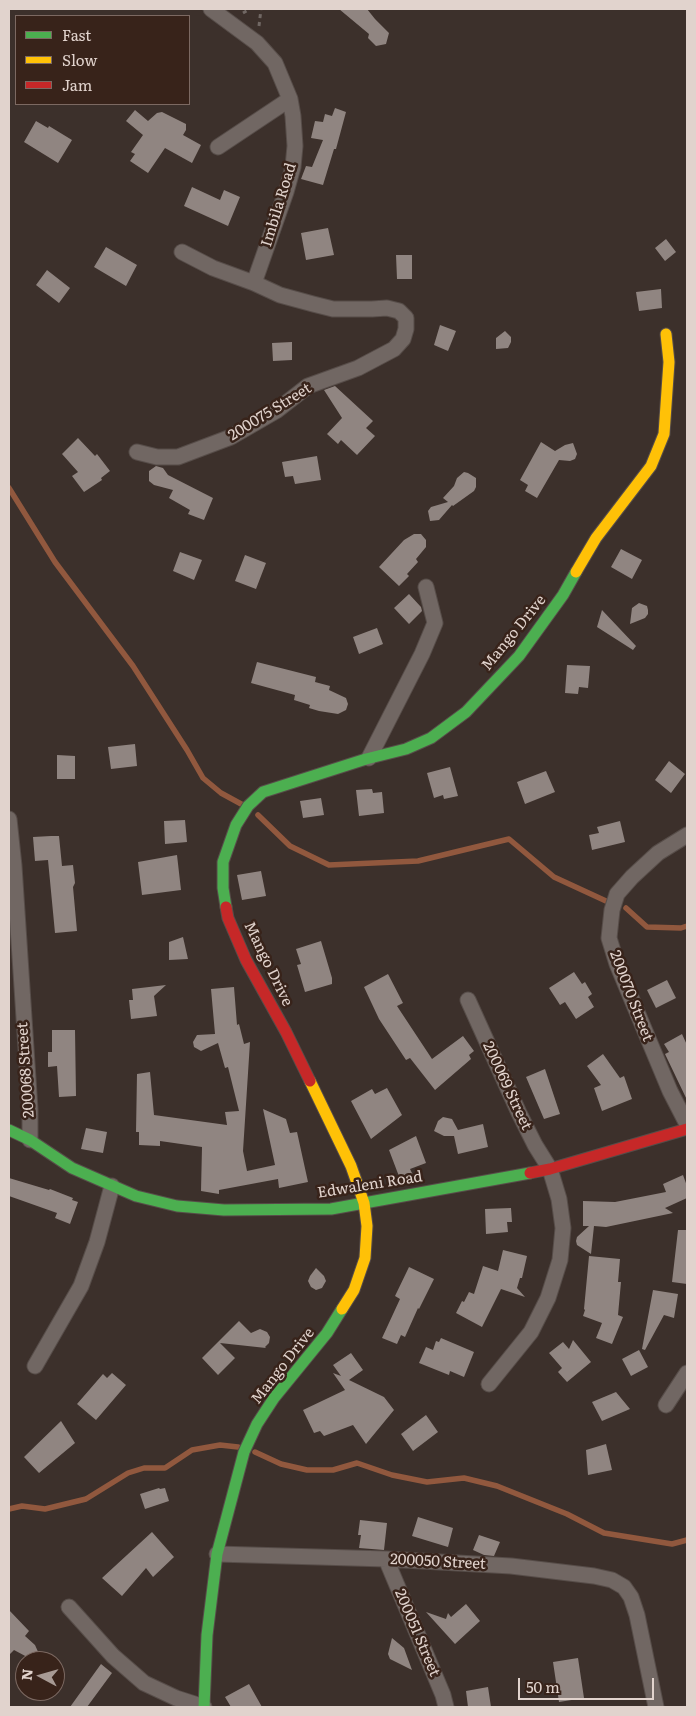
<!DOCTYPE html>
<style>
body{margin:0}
#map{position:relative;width:696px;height:1716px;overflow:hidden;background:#3c302b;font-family:Literata,serif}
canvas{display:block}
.frame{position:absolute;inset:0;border:10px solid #e1d3cd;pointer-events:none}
.legend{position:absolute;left:15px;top:15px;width:175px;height:90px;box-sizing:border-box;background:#38231a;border:1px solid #7c6962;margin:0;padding:6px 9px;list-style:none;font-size:15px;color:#e1d3cd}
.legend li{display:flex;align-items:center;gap:10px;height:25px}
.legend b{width:25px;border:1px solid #7c6962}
.north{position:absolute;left:15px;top:1651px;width:50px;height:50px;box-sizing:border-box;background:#38231a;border:1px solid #7c6962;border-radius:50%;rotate:276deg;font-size:14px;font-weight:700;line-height:20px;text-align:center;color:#e1d3cd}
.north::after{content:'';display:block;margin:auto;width:18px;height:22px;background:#a79a94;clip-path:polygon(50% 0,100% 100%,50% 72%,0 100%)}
.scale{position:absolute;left:518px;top:1678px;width:136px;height:22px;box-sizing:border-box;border:2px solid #e1d3cd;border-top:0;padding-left:6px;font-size:15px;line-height:18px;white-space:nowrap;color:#e1d3cd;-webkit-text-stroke:4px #38231a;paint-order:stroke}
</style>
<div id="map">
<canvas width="696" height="1716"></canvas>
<div class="frame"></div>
<ul class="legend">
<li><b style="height:6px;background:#4caf50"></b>Fast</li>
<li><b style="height:6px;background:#ffc107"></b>Slow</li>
<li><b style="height:6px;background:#c62828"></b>Jam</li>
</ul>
<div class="north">N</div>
<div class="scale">50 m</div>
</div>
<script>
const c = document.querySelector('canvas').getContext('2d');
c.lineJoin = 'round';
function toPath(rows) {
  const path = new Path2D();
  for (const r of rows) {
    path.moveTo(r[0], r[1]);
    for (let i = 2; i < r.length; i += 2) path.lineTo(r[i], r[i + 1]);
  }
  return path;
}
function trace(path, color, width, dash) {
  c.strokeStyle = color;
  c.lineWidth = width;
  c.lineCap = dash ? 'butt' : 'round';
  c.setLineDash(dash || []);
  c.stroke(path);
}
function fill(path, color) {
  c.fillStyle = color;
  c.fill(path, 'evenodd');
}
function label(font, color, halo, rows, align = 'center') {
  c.font = font + ' Literata,serif';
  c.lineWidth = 5;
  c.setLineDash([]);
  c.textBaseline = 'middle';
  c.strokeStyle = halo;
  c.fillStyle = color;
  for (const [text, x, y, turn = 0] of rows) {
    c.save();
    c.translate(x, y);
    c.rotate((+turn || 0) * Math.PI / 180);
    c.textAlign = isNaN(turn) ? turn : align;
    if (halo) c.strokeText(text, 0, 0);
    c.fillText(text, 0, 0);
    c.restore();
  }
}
trace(toPath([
 [9,488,55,562,133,666,187,750,203,778,221,793,243,805],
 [258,815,290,846,329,865,418,861,509,839,554,877,606,901],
 [626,908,647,927,681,928,687,926],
 [255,1452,281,1464,307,1470,333,1470,357,1463,392,1475,427,1482,464,1478,497,1486,567,1514,604,1533,672,1544,687,1540],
 [9,1509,22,1506,45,1509,86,1499,128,1473,144,1468,165,1468,192,1450,220,1445,238,1447]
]), '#91583e', 5.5);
fill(toPath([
 [339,9,367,9,375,19,389,33,386,44,376,46,368,38,369,34],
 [335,108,346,112,336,149,334,149,323,185,301,179,306,166,312,167,323,140,311,138,315,121,323,122,325,114,332,116],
 [135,110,148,121,157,113,162,112,186,124,186,130,183,135,201,145,192,163,165,148,148,173,130,161,135,154,131,152,143,135,126,121],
 [36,121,48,128,49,126,72,140,58,163,24,142],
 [192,187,220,200,224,190,240,197,228,226,184,206],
 [328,228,334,255,306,260,301,233],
 [666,239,676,252,665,261,655,248],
 [106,247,137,265,126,286,94,267],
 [396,255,412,255,412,279,397,279],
 [47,270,70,288,59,303,36,285],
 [661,289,662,308,639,311,636,292],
 [440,325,456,331,448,351,434,345],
 [505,331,511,337,511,342,508,348,496,349,496,338],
 [292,342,292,360,273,361,272,343],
 [335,386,373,421,366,428,375,436,357,455,341,440,338,444,327,434,342,418,324,390],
 [78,438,95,456,97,454,110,471,101,478,102,480,84,492,72,476,78,472,62,454],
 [541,442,555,451,565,445,573,443,577,454,575,459,570,461,559,460,537,498,525,491,528,485,520,480],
 [317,456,321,480,295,484,293,476,285,477,282,462],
 [156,466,163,468,168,475,213,498,204,520,188,514,190,510,169,498,173,490,154,485,149,481,149,471],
 [464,472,468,473,476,478,476,487,474,491,453,506,452,505,439,520,430,521,428,511,431,507,448,502,443,498,454,486,457,478],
 [414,534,421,534,426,540,426,547,416,559,418,562,407,574,409,576,399,586,379,567,404,540],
 [621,549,642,560,632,579,611,567],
 [180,552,202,560,194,580,173,571],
 [245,555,266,563,256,589,235,581],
 [409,594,421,607,422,611,409,624,394,608],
 [639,603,647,606,648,610,648,614,645,618,630,624,632,608],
 [602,610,636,646,633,650,597,627],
 [377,628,383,644,359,654,353,637],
 [257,662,316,677,315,682,330,686,329,690,346,698,348,704,346,710,338,714,319,711,309,708,310,705,294,700,295,695,251,683],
 [567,665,590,666,588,688,579,687,578,694,565,693],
 [135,744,137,766,111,769,108,747],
 [57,755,75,756,75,779,57,779],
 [669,761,685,774,671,793,655,780],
 [450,767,458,796,444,799,443,795,434,798,427,773],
 [546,771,555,792,525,804,517,782],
 [372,789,373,793,382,792,384,813,359,816,356,790],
 [321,798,324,815,303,818,300,801],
 [185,820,187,842,165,844,164,821],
 [620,821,625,842,592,850,589,835,599,833,597,827],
 [51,836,59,836,62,866,73,865,75,883,73,887,77,931,55,933,48,860,35,861,33,837],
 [177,855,181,890,142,895,138,862],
 [261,871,266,896,242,900,237,875],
 [183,937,188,959,169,960,169,942],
 [321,941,332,978,332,984,305,992,297,965,301,964,296,949],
 [574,972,582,984,585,982,592,994,588,997,594,1007,576,1019,565,1002,560,1005,549,988],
 [388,974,403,1003,397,1006,432,1059,463,1036,474,1051,469,1055,471,1059,435,1090,410,1058,406,1060,379,1019,364,987],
 [667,980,676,998,656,1008,647,990],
 [166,985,154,996,157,1016,131,1019,129,1000,133,1000,132,989],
 [234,987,237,1025,239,1024,244,1044,250,1042,243,1151,247,1171,275,1165,263,1109,286,1119,290,1133,297,1132,308,1182,279,1188,278,1179,219,1190,219,1194,201,1191,202,1147,160,1141,160,1146,139,1145,139,1132,136,1132,137,1074,150,1072,154,1115,227,1125,225,1112,239,1111,228,1067,225,1068,218,1043,201,1051,194,1047,193,1042,197,1035,215,1034,211,989],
 [52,1030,75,1030,76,1096,59,1097,57,1066,48,1067,48,1052,52,1052],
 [682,1034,687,1045,687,1100,665,1054,669,1052,664,1044],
 [603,1054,620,1078,624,1076,632,1099,602,1111,594,1088,601,1085,587,1066],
 [545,1069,560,1114,544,1119,526,1077],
 [387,1088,402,1115,371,1139,351,1101,372,1089,375,1094],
 [443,1117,452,1119,458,1130,483,1124,488,1147,458,1154,454,1136,444,1136,434,1131,438,1121],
 [86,1128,107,1132,103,1153,81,1149],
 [416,1136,426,1163,410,1169,413,1175,400,1179,389,1150],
 [683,1175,687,1186,687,1198,665,1208,673,1213,606,1227,594,1226,591,1254,577,1245,576,1241,577,1237,589,1226,583,1226,583,1201,615,1202,666,1192,663,1184],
 [9,1178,49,1190,50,1189,73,1198,72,1200,78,1202,70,1224,55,1218,57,1213,9,1196],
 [511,1208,512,1222,507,1222,508,1232,486,1234,485,1209],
 [678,1230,687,1230,687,1284,672,1282],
 [503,1250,527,1256,522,1278,520,1278,517,1288,525,1297,501,1289,482,1327,456,1313,462,1301,464,1302,469,1292,474,1294,483,1266,498,1271],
 [589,1256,620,1259,618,1282,621,1282,618,1315,623,1317,612,1344,596,1338,602,1323,583,1316,585,1310,584,1309],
 [409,1267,434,1279,419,1309,418,1308,405,1337,401,1335,397,1344,382,1338,400,1299,395,1296],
 [316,1268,324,1276,326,1281,322,1288,316,1290,311,1287,308,1281,310,1276],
 [653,1290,678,1294,674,1318,664,1315,645,1350,642,1349],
 [239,1321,251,1333,260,1329,267,1332,270,1337,269,1343,265,1347,266,1348,220,1343,235,1358,218,1375,202,1358],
 [441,1338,474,1352,464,1377,450,1371,449,1375,419,1363,426,1347,433,1350,436,1341,439,1342],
 [573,1340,591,1362,567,1382,558,1372,562,1368,549,1353,563,1342,569,1349],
 [639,1350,648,1367,631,1376,622,1359],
 [351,1353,363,1370,349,1380,384,1397,394,1410,366,1444,353,1425,324,1436,320,1431,314,1433,303,1410,345,1390,333,1373,341,1376,333,1365],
 [112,1373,126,1385,96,1420,77,1404,103,1374,107,1378],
 [616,1392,630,1409,602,1421,592,1402],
 [426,1415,438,1432,413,1451,401,1434],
 [61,1421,75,1443,39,1473,24,1457],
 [606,1444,612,1470,588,1475,586,1450],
 [159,1488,160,1489,165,1488,169,1501,145,1509,140,1494],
 [418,1517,453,1528,448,1547,412,1536],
 [360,1520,387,1523,384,1550,359,1548,361,1535,358,1535],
 [152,1532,174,1557,153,1577,146,1568,122,1596,102,1578],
 [479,1535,500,1542,494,1556,484,1555,473,1550],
 [466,1604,480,1621,455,1644,426,1612,446,1619,448,1613,451,1617],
 [9,1610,29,1631,25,1636,35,1645,39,1654,29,1658,14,1650,9,1655],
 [392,1638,404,1648,412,1670,390,1659,388,1654],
 [578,1658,584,1698,559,1702,553,1662],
 [101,1664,112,1673,87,1707,70,1707],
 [249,1684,262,1707,231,1707,225,1697],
 [488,1687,491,1707,468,1707,466,1691]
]), '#908581');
const street = toPath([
 [211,9,257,43,275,63,290,99,293,116,295,146,293,167,286,192,254,283],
 [218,147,290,99],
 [137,452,157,457,178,457,231,437,276,411,308,386,358,368,394,349,403,339,406,329,406,318,399,311,387,308,372,309,333,309,313,304,280,295,254,283,213,268,182,252],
 [369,758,422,654,435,623,426,587],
 [9,819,14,866,30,1109,30,1140],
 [687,835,658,853,632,877,617,894,612,910,609,938,617,964,670,1091,687,1124],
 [468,1000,519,1113,535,1145,550,1169,559,1199,563,1228,560,1260,548,1298,531,1332,489,1384],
 [35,1366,81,1286,97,1242,112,1186],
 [666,1405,687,1373],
 [217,1554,386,1559,511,1566,594,1576,612,1580,624,1587,631,1597,637,1615,656,1707],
 [386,1559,443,1695,446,1707],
 [69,1607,113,1656,144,1683,176,1698,204,1707]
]);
const fast = toPath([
 [226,907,223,888,223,862,236,825,248,806,263,792,366,759,406,749,431,738,466,712,519,656,563,595,576,572],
 [9,1130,30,1140,72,1168,136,1196,177,1206,224,1210,331,1209,530,1173],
 [204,1707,207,1635,217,1554,244,1452,257,1424,274,1398,327,1333,342,1309]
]);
const slow = toPath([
 [576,572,596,538,651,466,664,434,669,362,666,334],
 [310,1081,351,1166,364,1203,367,1226,365,1258,354,1290,342,1309]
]);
const jam = toPath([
 [226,907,228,918,246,960,286,1032,310,1081],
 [530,1173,550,1169,687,1129]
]);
trace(street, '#574d49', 17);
trace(fast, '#574d49', 13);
trace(slow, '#574d49', 13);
trace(jam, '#574d49', 13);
trace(toPath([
 [243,13,250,9],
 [259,26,261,9]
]), '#716864', 3, [4, 4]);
trace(street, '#716763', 15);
trace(fast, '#4caf50', 11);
trace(slow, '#ffc107', 11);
trace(jam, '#c62828', 11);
label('15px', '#e1d3cd', '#38231a', [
 ["Imbila Road",279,205,-73],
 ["200075 Street",270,412,-32],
 ["Mango Drive",514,633,-51],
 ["Mango Drive",268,964,64],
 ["200070 Street",631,996,69],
 ["200068 Street",26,1070,-94],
 ["200069 Street",507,1086,65],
 ["Edwaleni Road",370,1185,-9],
 ["Mango Drive",283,1366,-52],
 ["200050 Street",438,1562,3],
 ["200051 Street",417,1633,67]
]);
</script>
